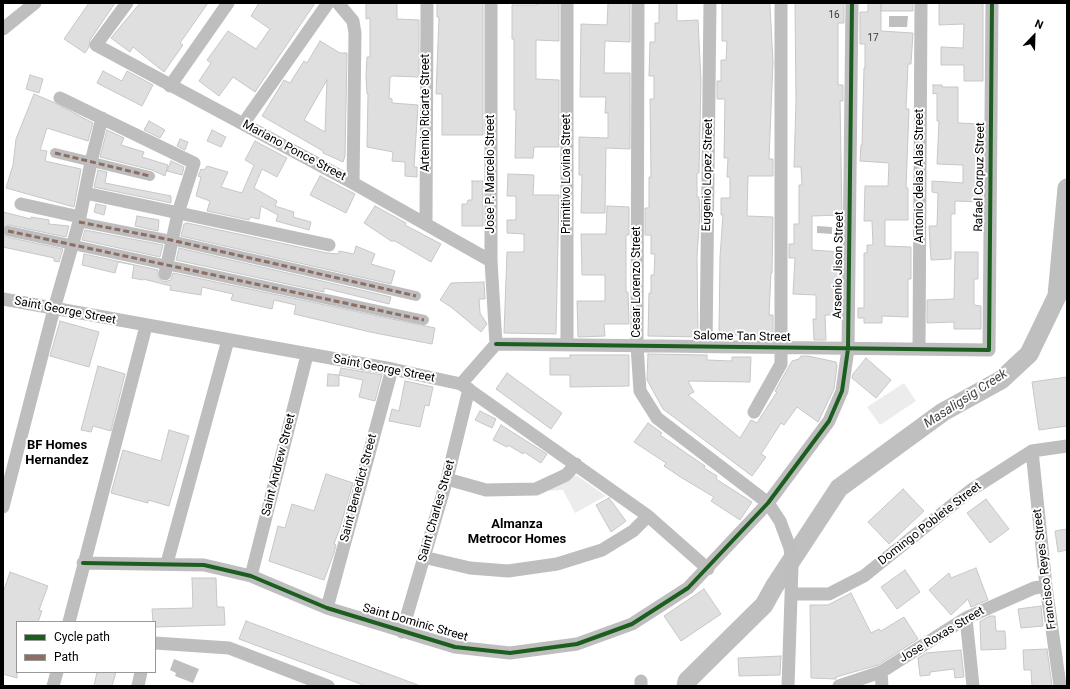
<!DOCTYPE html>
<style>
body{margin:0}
#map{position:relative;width:1070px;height:689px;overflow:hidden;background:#fff;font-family:Roboto,sans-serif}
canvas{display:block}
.frame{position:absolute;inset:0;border:4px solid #000;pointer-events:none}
.legend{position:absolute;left:16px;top:621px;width:140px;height:52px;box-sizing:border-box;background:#fff;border:1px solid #999;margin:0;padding:5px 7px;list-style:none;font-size:12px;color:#000}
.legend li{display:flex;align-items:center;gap:8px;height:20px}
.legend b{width:20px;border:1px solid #999}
.north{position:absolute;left:1014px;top:16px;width:40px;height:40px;-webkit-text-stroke:3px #fff;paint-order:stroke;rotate:23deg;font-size:11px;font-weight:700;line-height:16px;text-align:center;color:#000}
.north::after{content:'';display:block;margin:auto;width:14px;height:18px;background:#000;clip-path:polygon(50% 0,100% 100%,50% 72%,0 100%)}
</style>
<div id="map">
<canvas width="1070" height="689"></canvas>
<div class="frame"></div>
<ul class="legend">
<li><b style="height:5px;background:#1b5e20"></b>Cycle path</li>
<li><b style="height:5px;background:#8d6e63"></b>Path</li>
</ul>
<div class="north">N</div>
</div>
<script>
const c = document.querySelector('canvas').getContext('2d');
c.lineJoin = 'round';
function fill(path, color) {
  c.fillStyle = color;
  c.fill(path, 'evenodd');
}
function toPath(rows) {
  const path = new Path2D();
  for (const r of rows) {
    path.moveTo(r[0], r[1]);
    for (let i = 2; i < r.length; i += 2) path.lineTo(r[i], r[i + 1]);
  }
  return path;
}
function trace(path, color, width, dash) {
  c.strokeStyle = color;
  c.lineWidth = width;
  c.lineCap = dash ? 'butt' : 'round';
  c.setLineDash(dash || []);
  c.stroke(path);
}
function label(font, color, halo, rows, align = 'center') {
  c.font = font + ' Roboto,sans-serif';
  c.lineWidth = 4;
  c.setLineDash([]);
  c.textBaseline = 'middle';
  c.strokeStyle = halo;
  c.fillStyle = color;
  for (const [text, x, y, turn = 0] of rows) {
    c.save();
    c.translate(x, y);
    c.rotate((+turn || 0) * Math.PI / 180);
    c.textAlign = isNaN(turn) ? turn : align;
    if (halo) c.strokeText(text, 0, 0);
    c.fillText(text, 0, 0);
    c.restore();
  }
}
fill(toPath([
 [904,383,916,401,880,425,867,407],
 [576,475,606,496,575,513,563,490,543,491]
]), '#ececec');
fill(toPath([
 [889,16,908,16,907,27,889,27],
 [817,226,832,227,832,234,817,233],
 [174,659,199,669,193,683,175,676,176,673,170,670]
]), '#bfbfbf');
trace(toPath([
 [686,686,687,681,764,605,774,587,839,488,943,412,1001,380,1029,354,1057,296,1067,188]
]), '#bfbfbf', 19);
const building = toPath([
 [89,3,115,3,90,40,89,47,85,53,64,39,89,3],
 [140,3,208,3,180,43,183,45,164,72,133,47,130,52,111,38,140,3],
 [259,3,315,3,255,92,233,77,219,96,199,81,211,63,207,60,228,31,256,49,270,29,251,16,259,3],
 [366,3,397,3,397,19,419,20,419,77,392,76,390,78,389,98,392,99,392,103,418,105,414,167,417,167,417,177,405,176,405,162,392,161,393,152,367,147,368,94,367,94,366,76,367,57,370,57,370,18,366,19,366,3],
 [437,3,483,3,483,135,442,135,442,94,436,94,439,17,437,17,437,3],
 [537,3,559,3,559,41,536,40,536,79,559,80,559,147,534,147,533,158,515,158,516,110,514,110,514,39,512,39,512,5,537,5,537,3],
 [608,3,630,3,630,42,605,41,604,73,630,73,630,149,606,148,605,213,581,213,582,175,579,175,579,137,608,138,608,113,605,113,606,97,580,97,581,24,607,25,608,3],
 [659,3,677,3,677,21,698,20,701,81,699,173,697,173,697,197,699,197,700,216,697,255,698,337,648,336,649,293,651,293,651,275,654,275,655,254,651,254,651,235,645,235,645,208,649,208,649,177,651,177,650,99,654,99,654,76,649,76,650,42,655,42,655,23,659,23,659,3],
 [722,3,770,3,770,6,773,62,769,159,773,159,773,176,748,176,747,216,773,217,772,273,771,273,769,315,773,315,773,337,719,334,720,257,723,215,721,215,721,198,730,198,730,177,727,177,728,158,724,158,725,99,717,99,717,81,721,81,721,60,726,60,727,41,722,41,722,3],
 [795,3,844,3,844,23,838,23,838,85,843,85,843,101,840,101,842,215,812,216,812,250,841,252,839,279,837,279,836,315,825,315,826,340,814,340,813,319,816,319,816,295,793,294,795,258,789,258,789,244,794,244,794,224,799,224,799,185,802,185,801,167,794,167,796,102,795,3],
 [868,3,881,3,881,31,913,33,911,64,908,64,906,109,909,109,906,188,908,188,908,220,885,220,885,246,911,247,911,279,908,279,908,317,882,316,882,323,864,323,864,318,858,318,858,308,864,308,864,253,867,253,867,245,873,245,872,221,864,221,865,186,888,186,889,163,860,161,861,145,862,145,864,68,865,68,865,44,860,44,860,12,868,12,868,3],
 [881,3,913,3,913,11,881,11,881,3],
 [939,3,983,3,983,81,964,81,964,65,941,65,941,47,963,48,964,24,939,25,939,3],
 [320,41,340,53,347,53,345,156,343,162,323,153,323,151,262,116,284,80,290,83,304,61,307,63,320,41],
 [327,80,325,132,304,120,327,80],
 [103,71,122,81,127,71,153,85,142,106,97,83,103,71],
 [30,75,43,79,39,93,26,89,30,75],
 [933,85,942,85,942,87,958,87,958,123,983,124,982,202,955,201,955,214,951,214,951,259,931,260,929,226,937,226,938,193,932,192,932,181,963,183,963,165,937,164,939,121,937,121,937,93,933,94,933,85],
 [34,94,53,102,93,123,88,141,47,128,40,150,47,151,45,161,81,169,74,207,6,188,13,165,16,139,34,94],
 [149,121,165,130,160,138,144,130,149,121],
 [107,130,124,138,121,145,144,152,142,157,168,165,165,176,152,170,100,157,107,130],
 [212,130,226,137,221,147,207,141,212,130],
 [180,139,188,142,185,150,177,146,180,139],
 [255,141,287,158,277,177,262,169,254,188,277,201,275,206,294,212,293,217,311,222,309,230,276,221,278,215,261,206,259,219,250,217,249,220,207,211,210,201,196,196,201,177,198,176,201,169,204,170,207,166,228,172,221,187,242,193,254,165,245,160,255,141],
 [171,161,184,167,182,175,167,171,171,161],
 [98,170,107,172,105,183,171,196,171,203,94,187,98,170],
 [508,174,534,175,533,195,559,195,556,334,504,333,507,252,524,252,524,234,507,233,507,220,516,220,516,196,507,196,508,174],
 [320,176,355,194,346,213,310,195,320,176],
 [472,181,483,181,483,226,462,226,462,204,467,204,468,200,472,200,472,181],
 [96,204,106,206,104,215,94,212,96,204],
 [375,206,406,223,405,225,441,244,431,262,395,241,391,241,364,223,375,206],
 [607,206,629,207,629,235,626,235,626,292,628,292,629,324,604,324,605,336,578,337,577,301,605,301,605,275,582,275,581,234,606,234,607,206],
 [3,212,31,219,31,217,49,220,49,224,69,226,66,237,9,225,3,227,3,212],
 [137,216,159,220,158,231,135,226,137,216],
 [187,223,327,253,338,254,339,251,354,254,356,246,375,254,371,264,395,271,391,284,181,236,184,224,187,223],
 [85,230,163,245,160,257,82,240,85,230],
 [3,235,7,237,63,249,59,262,54,261,54,258,3,247,3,235],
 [179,248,391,297,389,304,324,288,324,292,176,260,179,248],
 [955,252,978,252,978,279,974,279,974,305,981,306,981,329,954,329,954,322,927,323,927,300,954,299,955,252],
 [84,254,158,270,158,277,164,282,171,280,173,273,435,328,432,344,370,332,294,314,296,305,274,300,272,309,231,300,233,294,202,287,201,295,170,290,171,286,143,279,143,280,132,278,134,265,118,262,115,273,82,265,84,254],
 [484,282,485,299,479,299,480,313,487,324,481,332,451,307,440,300,451,283,484,282],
 [60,321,99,332,89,367,50,356,60,321],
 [648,354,707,355,707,360,732,361,732,357,751,357,750,382,688,381,694,392,688,395,740,438,751,420,757,423,777,392,775,391,792,361,799,359,801,356,808,356,836,362,837,366,834,389,818,422,797,407,784,425,781,423,761,454,766,457,752,476,663,409,647,380,648,354],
 [570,355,629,355,629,386,570,387,570,375,550,375,550,358,570,358,570,355],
 [866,358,891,380,876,398,852,378,853,374,866,358],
 [98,366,125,374,111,431,93,426,91,432,81,430,98,366],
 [341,368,382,375,375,401,359,397,363,380,339,375,341,368],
 [507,373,562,413,551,429,496,389,507,373],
 [328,374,339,375,339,386,327,386,328,374],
 [1067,377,1067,426,1039,430,1032,382,1067,377],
 [405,381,433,387,429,406,425,405,420,427,389,421,392,409,399,411,405,381],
 [480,411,496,419,492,428,475,420,480,411],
 [648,423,662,433,660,435,705,466,704,468,717,476,716,479,752,502,740,520,711,501,714,497,682,478,664,466,666,463,634,442,648,423],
 [501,425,547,454,541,463,524,452,523,454,508,445,507,447,493,440,501,425],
 [169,430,189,436,169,506,148,500,148,503,111,493,123,450,161,461,169,430],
 [326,474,353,483,340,528,334,544,336,545,334,553,324,580,269,561,278,526,285,528,292,504,314,511,326,474],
 [903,489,924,511,889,544,868,522,903,489],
 [609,498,626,521,611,532,596,505,609,498],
 [986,499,1009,529,990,543,967,513,986,499],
 [1067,529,1067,550,1058,552,1055,531,1067,529],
 [976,568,988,600,971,607,968,599,951,615,929,590,949,573,951,578,976,568],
 [905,570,920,592,897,609,881,587,905,570],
 [10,572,48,586,39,610,42,611,38,622,17,622,17,678,3,674,3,593,10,572],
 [192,578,216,578,217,607,224,607,225,625,155,627,155,622,153,622,152,609,193,608,192,578],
 [704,589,721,614,681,641,664,616,704,589],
 [851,593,871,633,879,629,881,631,904,617,918,639,878,665,836,677,836,679,811,678,810,605,828,605,851,593],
 [1041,606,1043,626,1021,628,1018,609,1041,606],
 [990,616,995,616,996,631,1005,631,1006,649,981,650,980,621,990,616],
 [246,621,418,685,417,686,366,686,239,639,246,621],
 [1047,649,1052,686,1032,686,1031,670,1024,670,1023,650,1047,649],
 [961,650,964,677,955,678,954,669,930,672,930,675,920,676,918,658,926,653,961,650],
 [781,656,780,675,739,676,738,658,781,656],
 [97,672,116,672,112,686,94,686,97,672]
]);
fill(building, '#dfdfdf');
trace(building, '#c7c7c7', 1);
trace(toPath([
 [55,153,150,176],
 [79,222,171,240,416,296],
 [8,231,424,320]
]), '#bebebe', 10);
trace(toPath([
 [127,3,96,45,353,183,491,261],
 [338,3,353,21,355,33,353,183],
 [491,3,491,261,496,344],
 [638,3,637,346,640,391,657,418,768,503,780,521,790,548,792,567,788,686],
 [3,29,35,3],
 [170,86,228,3],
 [60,98,194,163,178,213,165,274],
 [243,124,328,3],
 [85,193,329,245],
 [21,204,80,217],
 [426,222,427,3],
 [3,299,392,369,461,384,648,516,708,569],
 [496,344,989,350,992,3],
 [567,345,567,3],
 [706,347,710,3],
 [919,349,921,3],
 [461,384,496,344],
 [754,412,781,364,781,3],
 [1032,451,1046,586,1060,686],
 [447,479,486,490,536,489,566,475,576,464],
 [3,507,54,309,79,222,91,162,102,118],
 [423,557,470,568,508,571,557,564,602,550,633,531,648,516],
 [83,563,204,565,251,576,327,608,455,647,510,653,577,644,632,624,688,588,768,503,829,421,842,391,848,349,852,3],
 [167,563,228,340],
 [251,576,307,355],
 [792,594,829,594,864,576,971,490,1032,451,1067,446],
 [327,608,392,369],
 [966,618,973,686],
 [69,622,146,326],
 [402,632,447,479,469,389],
 [155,643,229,648,328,686],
 [881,672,882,686],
 [53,686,57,672],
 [138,686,141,672],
 [641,686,641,681],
 [839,686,881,672,966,618,1034,588,1046,586]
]), '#bebebe', 13);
trace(toPath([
 [55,153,150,176],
 [79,222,171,240,416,296],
 [8,231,424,320]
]), '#8d6e63', 3, [6, 3]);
trace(toPath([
 [496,344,989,350,992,3],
 [83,563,204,565,251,576,327,608,455,647,510,653,577,644,632,624,688,588,768,503,829,421,842,391,848,349,852,3]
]), '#1b5e20', 4);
label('10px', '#383838', null, [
 ["16",834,15],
 ["17",873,38]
]);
label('12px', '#000', '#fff', [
 ["Artemio Ricarte Street",426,113,-90],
 ["Mariano Ponce Street",294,151,28],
 ["Jose P. Marcelo Street",491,174,-90],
 ["Primitivo Lovina Street",567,174,-90],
 ["Eugenio Lopez Street",708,175,-89],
 ["Antonio delas Alas Street",920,176,-90],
 ["Rafael Corpuz Street",980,177,-89],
 ["Arsenio Jison Street",839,265,-89],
 ["Cesar Lorenzo Street",637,282,-90],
 ["Saint George Street",65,311,11],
 ["Salome Tan Street",742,337,1],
 ["Saint George Street",384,369,11],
 ["Saint Andrew Street",279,465,-76],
 ["Saint Benedict Street",359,488,-75],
 ["Saint Charles Street",437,511,-74],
 ["Domingo Poblete Street",930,524,-38],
 ["Francisco Reyes Street",1045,569,-97],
 ["Saint Dominic Street",415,623,16],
 ["Jose Roxas Street",942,635,-31]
]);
label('italic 13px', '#444', '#fff', [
 ["Masaligsig Creek",966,399,-33]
]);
label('bold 13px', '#000', '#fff', [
 ["BF Homes",57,446],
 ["Hernandez",57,461],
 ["Almanza",517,525],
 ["Metrocor Homes",517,540]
]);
</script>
